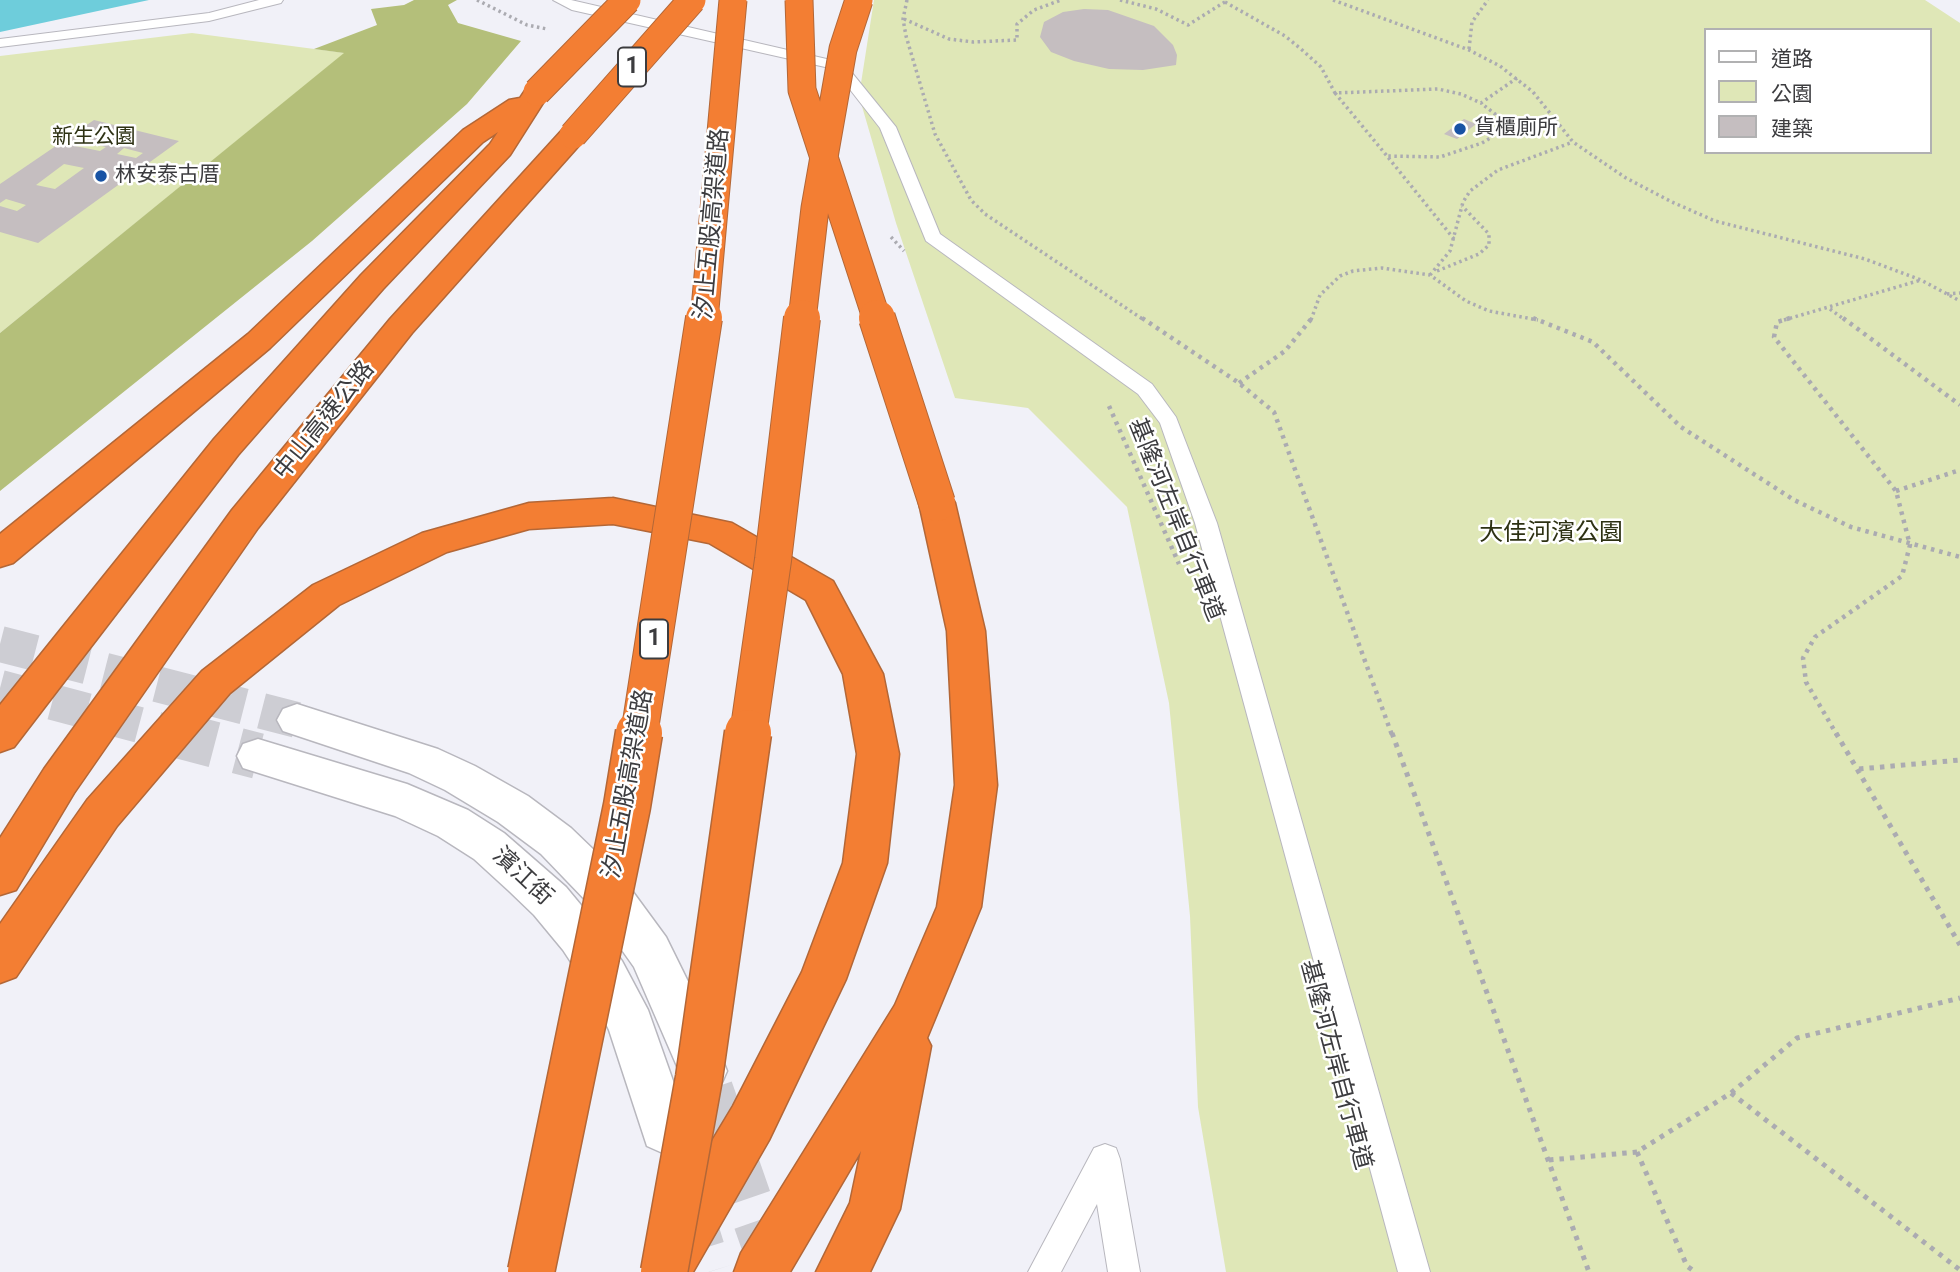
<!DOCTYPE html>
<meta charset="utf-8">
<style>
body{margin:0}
#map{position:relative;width:1960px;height:1272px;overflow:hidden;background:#f1f1f8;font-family:Roboto,"Noto Sans TC",sans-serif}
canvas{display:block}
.legend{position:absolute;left:1704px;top:28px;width:228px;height:126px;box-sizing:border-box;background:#fff;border:2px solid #b1b1b2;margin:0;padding:9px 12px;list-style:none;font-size:21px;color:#3c3c3f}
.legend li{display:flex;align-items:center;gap:14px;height:35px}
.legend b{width:35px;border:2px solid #b1b1b2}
</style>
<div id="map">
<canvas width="1960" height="1272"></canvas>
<ul class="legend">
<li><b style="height:9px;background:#fff"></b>道路</li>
<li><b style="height:19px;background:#dfe7b7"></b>公園</li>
<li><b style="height:19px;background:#c5bec0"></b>建築</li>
</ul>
</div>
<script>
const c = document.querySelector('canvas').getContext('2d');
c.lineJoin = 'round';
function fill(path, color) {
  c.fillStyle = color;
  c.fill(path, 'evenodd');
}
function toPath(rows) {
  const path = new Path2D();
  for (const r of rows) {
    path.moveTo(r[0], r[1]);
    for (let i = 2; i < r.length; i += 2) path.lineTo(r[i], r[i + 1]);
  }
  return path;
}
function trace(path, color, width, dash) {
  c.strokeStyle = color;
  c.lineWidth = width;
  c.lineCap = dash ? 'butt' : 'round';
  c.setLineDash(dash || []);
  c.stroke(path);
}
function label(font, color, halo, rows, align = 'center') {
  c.font = font + ' Roboto,"Noto Sans TC",sans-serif';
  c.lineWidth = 5;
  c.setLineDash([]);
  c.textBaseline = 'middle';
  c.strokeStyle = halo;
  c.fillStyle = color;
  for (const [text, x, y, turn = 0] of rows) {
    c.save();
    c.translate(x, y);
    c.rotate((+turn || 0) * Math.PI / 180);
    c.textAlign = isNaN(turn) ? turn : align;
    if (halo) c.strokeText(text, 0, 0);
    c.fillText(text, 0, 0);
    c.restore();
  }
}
fill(toPath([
 [874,0,1925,0,1960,23,1960,1272,1226,1272,1198,1107,1190,916,1169,703,1127,507,1028,408,955,398,896,223,859,96],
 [1706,30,1930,30,1930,152,1706,152],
 [192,33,345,53,0,333,0,56]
]), '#dfe7b7');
fill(toPath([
 [414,0,457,0,448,5,458,23,521,41,467,104,312,241,0,491,0,333,344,53,314,49,377,25,371,9,404,5]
]), '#b4bf7a');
fill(toPath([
 [0,0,149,0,0,32]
]), '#6ecddb');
fill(toPath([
 [1084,9,1108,10,1154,26,1173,45,1177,55,1176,65,1143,70,1109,69,1074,61,1051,52,1040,37,1044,22,1063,12],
 [1464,119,1476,124,1457,139,1444,134],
 [94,120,179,141,38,243,0,232,0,206,17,211,26,205,6,199,0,203,0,184],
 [82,141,106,147,100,151,75,146],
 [124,148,143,153,136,158,117,154],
 [64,164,84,168,55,189,36,185]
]), '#c5bec0');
trace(toPath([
 [0,644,297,720],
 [0,688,177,735]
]), '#cdcdd3', 36, [36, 18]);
trace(toPath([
 [170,733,258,756],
 [710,1089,774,1272],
 [688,1205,709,1272]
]), '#cdcdd3', 46, [46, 24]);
const lane = toPath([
 [259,0,283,0,281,3,209,21,0,47,0,39,209,13,259,0],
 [553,0,571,0,844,63,896,127,940,234,1152,384,1176,417,1217,523,1430,1272,1398,1272,1195,523,1160,423,1138,394,926,241,880,128,834,69,572,10,553,0],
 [1105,1144,1116,1148,1120,1159,1140,1272,1108,1272,1097,1204,1061,1272,1028,1272,1094,1148,1105,1144]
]);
const secondary = toPath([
 [297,704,438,749,475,766,528,796,571,828,622,877,666,937,706,1018,727,1071,720,1087,703,1094,686,1087,634,967,590,905,541,854,498,822,445,790,409,773,283,731,277,720,283,709,297,704],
 [258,739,407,784,468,810,504,833,566,887,595,922,622,961,648,1010,690,1129,683,1146,665,1154,647,1146,609,1030,590,991,563,950,534,915,509,891,474,859,438,836,395,816,243,768,237,756,243,744,258,739]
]);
const highway = toPath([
 [537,84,546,86,550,92,510,155,383,289,238,455,14,747,0,752,0,705,214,439,361,275,490,144,498,132,483,142,270,348,13,563,0,567,0,534,248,334,463,130,509,100,520,98,528,86,537,84],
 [573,127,583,129,587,135,583,141,412,333,258,528,74,793,16,890,0,895,0,838,44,769,232,510,390,319,563,129,573,127],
 [937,490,950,494,955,503,985,631,997,785,981,907,927,1038,931,1046,900,1209,870,1272,816,1272,850,1203,861,1151,790,1272,734,1272,741,1253,895,1005,937,907,955,785,947,631,919,503,924,494,937,490],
 [613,498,732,523,833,581,883,674,899,754,887,863,846,979,769,1140,693,1272,652,1272,646,1258,653,1239,733,1106,802,972,843,863,857,754,843,674,806,600,709,543,613,524,529,529,447,552,339,605,230,693,117,826,16,977,0,983,0,924,87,800,202,671,313,585,422,533,529,503,613,498]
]);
trace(lane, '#b8b7be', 2);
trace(secondary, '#b8b7be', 3);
trace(highway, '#b36737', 3);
trace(toPath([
 [477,0,527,25,547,29],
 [907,0,903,19,906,36,935,134,971,200,985,214,1144,320],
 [1120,0,1156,9,1188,25,1228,0],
 [1333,0,1469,50,1500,66,1533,92,1573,142,1626,178,1672,202,1715,221,1865,259,1921,280,1960,301],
 [1225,2,1285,36,1301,49,1321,67,1335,93,1438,89,1461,94,1481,103,1517,78],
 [904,19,949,39,973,42,1017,40,1017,24,1034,10,1061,0],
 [1469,49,1472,22,1488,0],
 [1335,93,1387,156],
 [891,237,904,251],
 [1454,239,1387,156,1440,157,1482,143,1492,137,1499,125,1495,114,1481,103],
 [1437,271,1479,254,1489,245,1489,234,1462,206],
 [1430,275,1450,251,1463,202,1470,191,1498,170,1573,142],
 [1947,294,1960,293],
 [1830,309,1845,320],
 [1311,320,1320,295,1340,276,1353,271,1382,268,1430,275,1466,301,1489,311,1538,320],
 [1784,320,1921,280]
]), '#ababb1', 3.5, [2.5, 3.5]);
trace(toPath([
 [1142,318,1239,383,1274,412,1392,735],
 [1533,318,1593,342,1681,427,1794,500,1851,527,1960,557],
 [1790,318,1777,322,1774,337,1896,491,1910,545,1902,576,1815,637,1803,658,1806,682,1837,735],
 [1843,318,1960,405],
 [1239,383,1285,351,1312,318],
 [1109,406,1179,564],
 [1896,491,1960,470]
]), '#ababb1', 4.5, [3.5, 5]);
trace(toPath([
 [1392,733,1589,1272],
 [1836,733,1960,945],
 [1859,769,1960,760],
 [1731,1093,1960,1270],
 [1637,1152,1687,1266,1695,1272],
 [1549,1160,1637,1152,1731,1093,1797,1038,1960,998]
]), '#ababb1', 5, [4.5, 6]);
fill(lane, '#fff');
fill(secondary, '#fff');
fill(highway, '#f37e33');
const highwayBridgeFar2 = toPath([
 [799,0,802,90,877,320],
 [537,92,627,0],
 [573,135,692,0],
 [704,320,733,0],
 [802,320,815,208,843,49,859,0]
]);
const highwayBridgeFar1 = toPath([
 [877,318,937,503],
 [639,735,704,318],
 [748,735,773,560,802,318]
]);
const highwayBridge = toPath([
 [531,1272,627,806,639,733],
 [664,1272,699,1078,748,733]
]);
trace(highwayBridgeFar2, '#b36737', 29, []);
trace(highwayBridgeFar1, '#b36737', 38, []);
trace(highwayBridge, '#b36737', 49, []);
trace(highwayBridgeFar2, '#f37e33', 27);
trace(highwayBridgeFar1, '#f37e33', 36);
trace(highwayBridge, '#f37e33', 46);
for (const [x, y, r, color] of [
 [1460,129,7,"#1853a4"],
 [101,176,7,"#1853a4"]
]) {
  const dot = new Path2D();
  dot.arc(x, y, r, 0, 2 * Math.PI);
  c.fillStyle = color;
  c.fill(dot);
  trace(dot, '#fff', 2.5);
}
label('21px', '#3c3c3f', '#fff', [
 ["貨櫃廁所",1474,129],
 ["林安泰古厝",115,176]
], 'left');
label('21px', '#2d3113', '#fff', [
 ["新生公園",94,138]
]);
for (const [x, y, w] of [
 [632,67,28],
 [654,639,28]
]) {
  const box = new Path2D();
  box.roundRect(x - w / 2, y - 19.5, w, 39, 5);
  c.fillStyle = '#fff';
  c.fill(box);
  trace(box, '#3c3c3f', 2);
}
label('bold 23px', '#3c3c3f', null, [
 ["1",632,67],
 ["1",654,639]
]);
label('24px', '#3c3c3f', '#fff', [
 ["汐止五股高架道路",713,224,-85],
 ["中山高速公路",325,421,-51],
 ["基隆河左岸自行車道",1175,520,68],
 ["汐止五股高架道路",629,784,-80],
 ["濱江街",522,877,43],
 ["基隆河左岸自行車道",1335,1065,75]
]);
label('24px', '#2d3113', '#fff', [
 ["大佳河濱公園",1551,534]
]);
</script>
